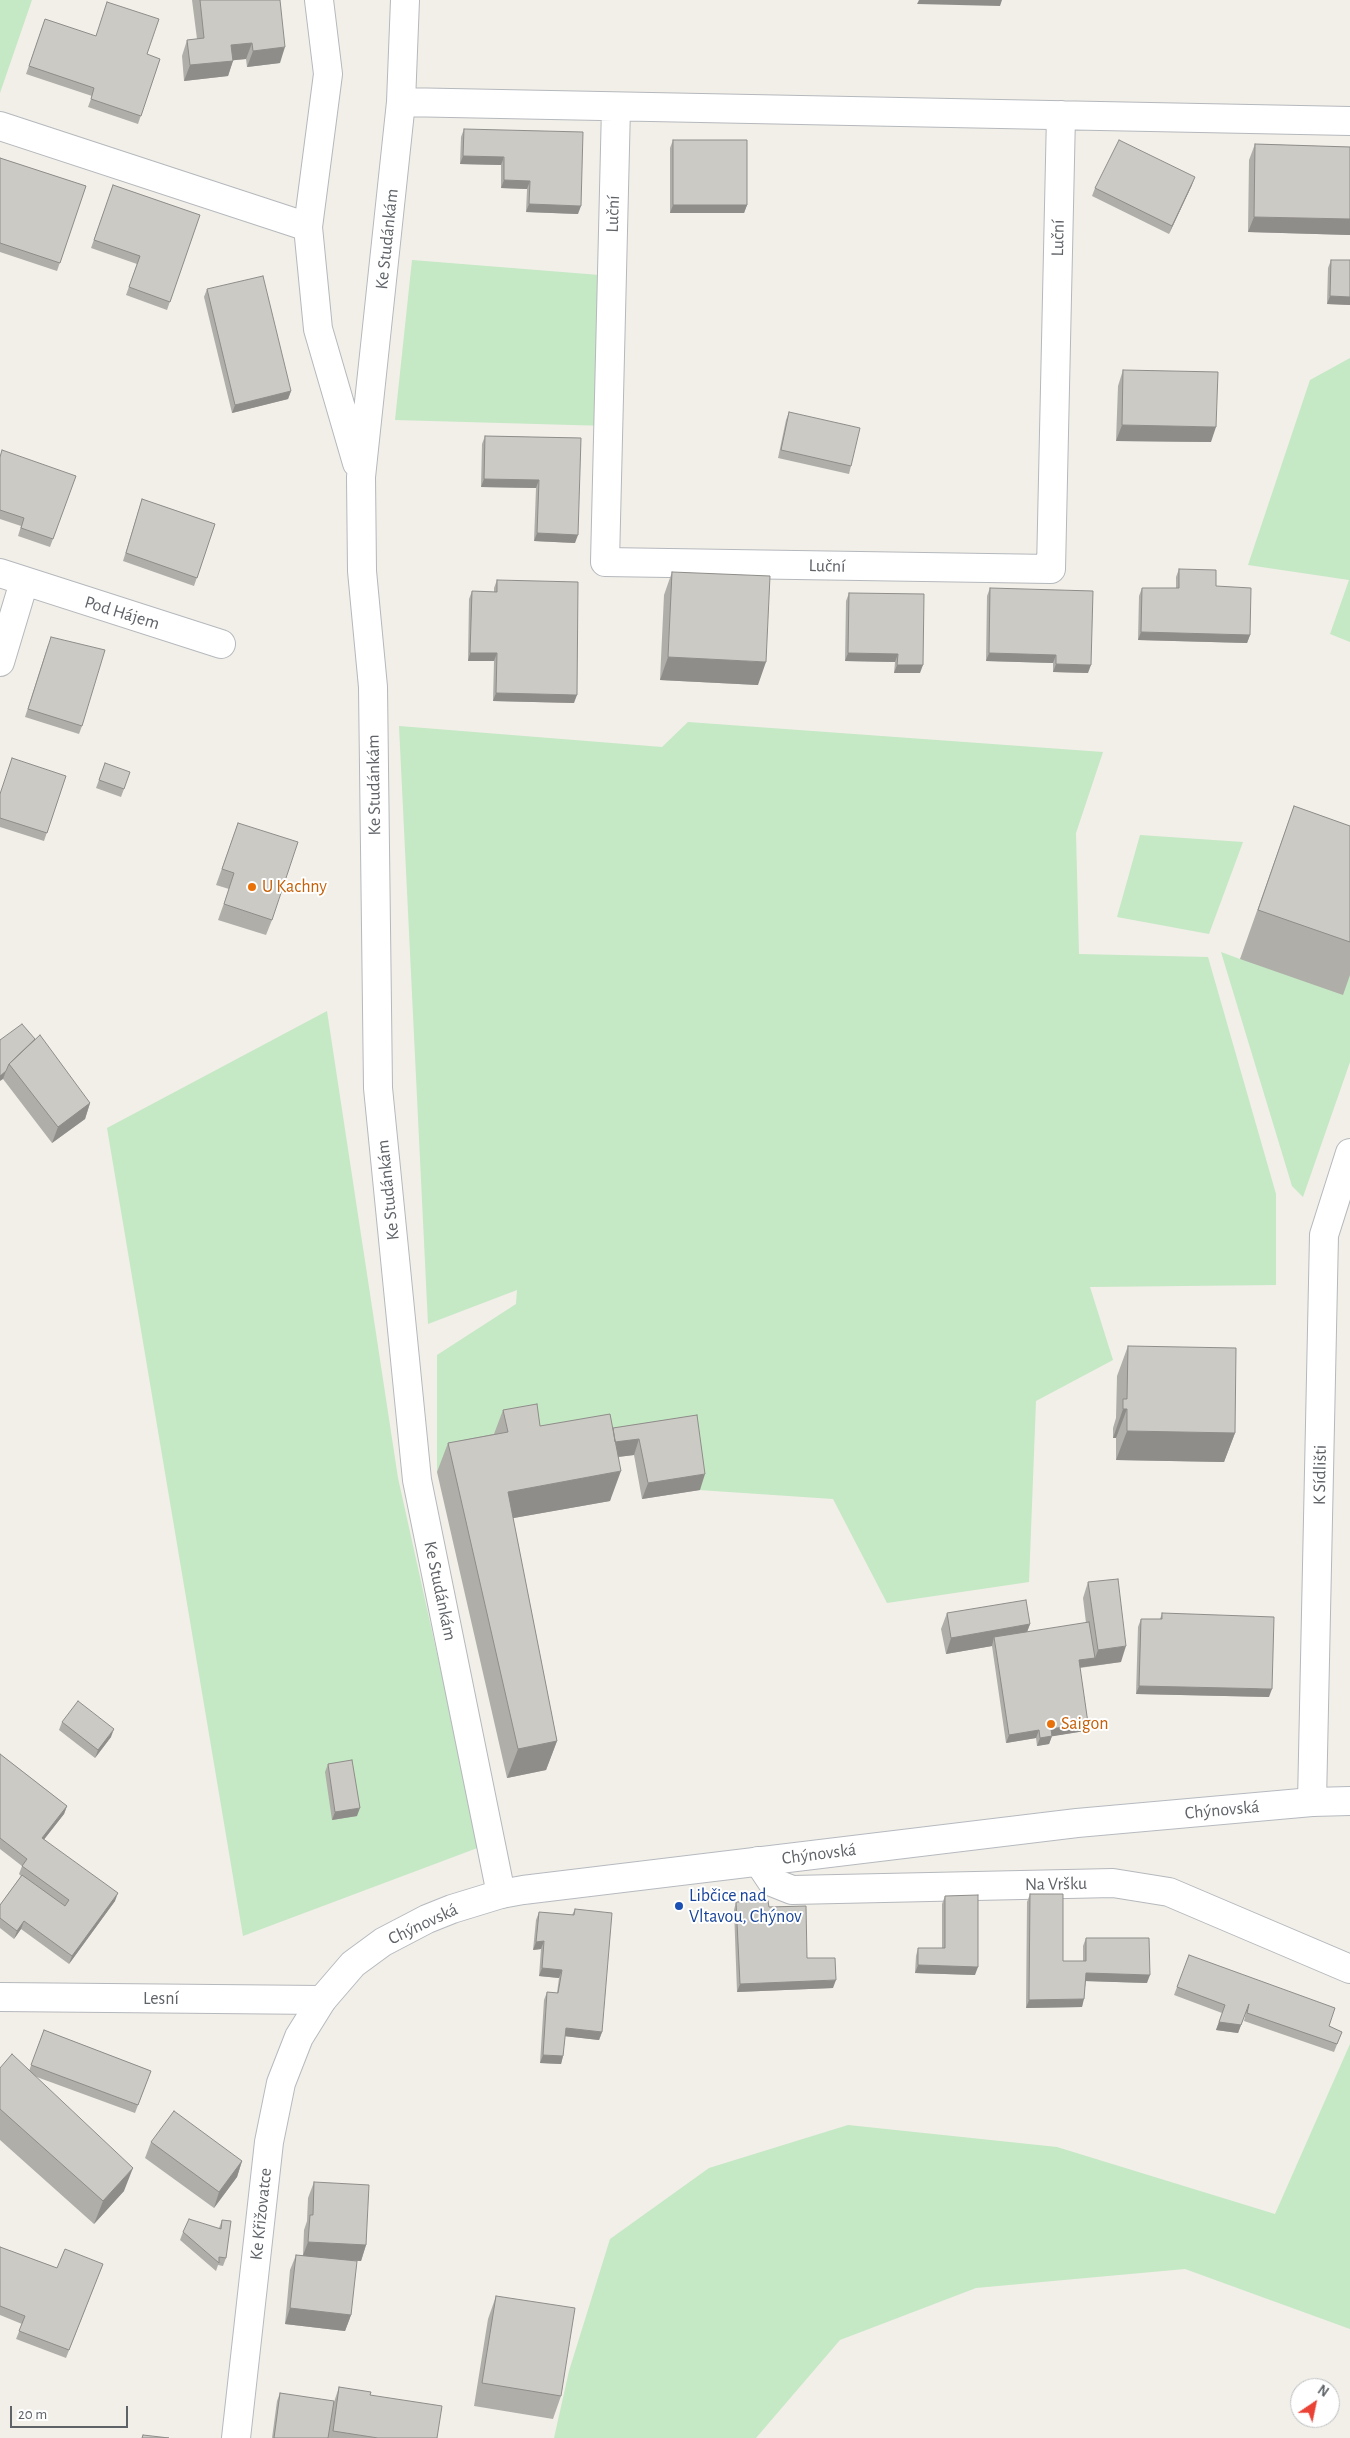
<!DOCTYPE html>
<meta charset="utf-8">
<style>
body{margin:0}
#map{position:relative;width:1350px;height:2438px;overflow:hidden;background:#f1efe8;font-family:"Alegreya Sans",sans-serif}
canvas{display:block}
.north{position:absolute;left:1290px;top:2378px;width:50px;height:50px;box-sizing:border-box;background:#fff;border:1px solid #bfc1c3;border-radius:50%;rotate:34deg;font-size:14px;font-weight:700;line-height:20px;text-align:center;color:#5f6368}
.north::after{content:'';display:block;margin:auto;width:18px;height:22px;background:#ea4335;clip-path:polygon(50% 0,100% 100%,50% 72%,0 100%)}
.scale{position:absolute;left:10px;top:2406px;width:118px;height:22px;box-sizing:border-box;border:2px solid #5f6368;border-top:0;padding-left:6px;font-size:15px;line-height:18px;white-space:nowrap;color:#5f6368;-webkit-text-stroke:4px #fff;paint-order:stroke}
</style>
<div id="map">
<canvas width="1350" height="2438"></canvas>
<div class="north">N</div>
<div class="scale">20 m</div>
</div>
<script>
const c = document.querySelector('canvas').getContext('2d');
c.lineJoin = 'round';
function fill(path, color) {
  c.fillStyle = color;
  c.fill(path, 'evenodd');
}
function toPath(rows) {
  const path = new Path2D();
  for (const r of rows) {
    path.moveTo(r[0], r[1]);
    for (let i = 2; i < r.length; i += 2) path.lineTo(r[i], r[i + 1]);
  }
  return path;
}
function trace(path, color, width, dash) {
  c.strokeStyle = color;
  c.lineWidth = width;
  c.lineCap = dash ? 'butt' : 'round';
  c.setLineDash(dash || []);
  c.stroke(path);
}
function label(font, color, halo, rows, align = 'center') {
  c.font = font + ' "Alegreya Sans",sans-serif';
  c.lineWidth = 4;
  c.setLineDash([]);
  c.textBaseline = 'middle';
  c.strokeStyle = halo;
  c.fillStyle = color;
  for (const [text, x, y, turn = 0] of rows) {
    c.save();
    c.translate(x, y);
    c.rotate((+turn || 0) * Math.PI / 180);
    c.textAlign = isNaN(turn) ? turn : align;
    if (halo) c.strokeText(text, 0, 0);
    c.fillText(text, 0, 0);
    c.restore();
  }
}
fill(toPath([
 [0,0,32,0,0,93],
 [412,260,612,276,608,426,395,420],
 [1350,358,1350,642,1330,634,1349,580,1248,565,1310,380],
 [688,722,1103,752,1076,833,1079,954,1208,957,1276,1194,1276,1285,1090,1287,1113,1360,1036,1401,1029,1582,887,1603,833,1499,699,1490,691,1432,437,1472,437,1355,516,1304,517,1290,428,1324,399,726,662,747],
 [1140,835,1243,842,1209,934,1117,917],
 [1221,952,1240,959,1350,975,1350,1062,1303,1197,1292,1186],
 [327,1011,398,1478,480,1847,243,1936,107,1128],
 [1350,2044,1350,2329,1185,2269,976,2288,840,2340,756,2438,554,2438,569,2371,610,2239,709,2168,848,2125,1057,2147,1275,2214]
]), '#c5e8c5');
const street = toPath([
 [319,0,328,74,308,227,318,329,357,463],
 [405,0,401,102,361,477,362,571,373,687,378,1088,417,1480,501,1894],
 [401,102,1350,121],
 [616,107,605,562,1051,569,1061,115],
 [0,126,308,227],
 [0,573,221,644],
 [0,662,24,582],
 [1312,1802,1324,1235,1350,1153],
 [758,1861,772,1882,792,1890,1113,1883,1169,1892,1350,1969],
 [0,1997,322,2000]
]);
const secondary = toPath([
 [236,2438,269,2142,281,2083,299,2037,322,2000,353,1964,383,1942,427,1919,452,1909,501,1894,523,1890,1077,1823,1312,1802,1350,1801]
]);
trace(street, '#b5b8bc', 30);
trace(secondary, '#b6babf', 30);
trace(street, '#fff', 28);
trace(secondary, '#fff', 28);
fill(toPath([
 [192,0,280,0,280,63,247,67,246,59,233,60,228,76,184,81,182,56,187,40,197,39],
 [45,19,160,59,138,124,88,107,92,96,26,74],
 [464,129,578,214,526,212,527,189,501,188,501,165,460,164,461,137],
 [673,140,747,205,744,213,670,213,670,148],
 [1255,144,1350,147,1350,235,1248,232,1249,160],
 [0,158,86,186,57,271,0,252],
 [113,185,200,215,167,310,126,295,137,264,91,248],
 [1192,185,1169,234,1092,196,1095,188],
 [1331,260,1350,260,1350,305,1327,304,1328,268],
 [207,289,291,391,288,399,232,413,204,297],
 [1123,370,1211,442,1116,441,1118,386],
 [789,412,851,466,849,474,778,458,786,420],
 [485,436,581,438,575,543,534,541,536,488,481,487,482,444],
 [0,456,76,476,50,547,18,536,21,526,0,519],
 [142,499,215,524,194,586,123,561],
 [1179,569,1216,586,1250,635,1247,643,1138,640,1139,596,1142,588,1176,588,1176,577],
 [672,572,758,685,660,680,664,595],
 [497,580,574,703,493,701,494,661,468,661,469,599,472,591,494,592,494,588],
 [990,588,1088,673,1053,672,1053,663,986,661,987,596],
 [849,593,920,673,894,673,895,662,845,661,846,601],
 [48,645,82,726,79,734,25,717],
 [105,763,124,789,121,797,96,788],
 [66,776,44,841,0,827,0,793],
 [1294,806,1350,826,1350,975,1343,995,1240,959],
 [238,823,272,920,266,935,218,920,229,889,216,885],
 [35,1039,90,1103,85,1119,52,1143,3,1079,0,1040],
 [1128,1346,1235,1433,1224,1462,1116,1460,1116,1438,1113,1438,1113,1428,1116,1418,1117,1376],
 [503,1410,540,1426,613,1428,697,1415,700,1490,642,1499,634,1455,618,1457,610,1501,513,1518,557,1741,546,1770,507,1778,437,1472,448,1443,494,1434],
 [1088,1582,1121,1662,1080,1668,1088,1723,1085,1731,1052,1736,1049,1744,1037,1746,1036,1738,1006,1743,992,1646,946,1654,941,1629,947,1613,1030,1624,1027,1632,1086,1623,1083,1598],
 [1162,1613,1269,1697,1136,1694,1138,1627,1141,1619,1160,1619],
 [62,1722,111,1737,95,1758,59,1730],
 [0,1754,67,1806,64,1814,44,1839,115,1901,69,1964,21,1929,14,1939,0,1928,0,1905,21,1876,19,1874,22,1866,0,1849],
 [328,1764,357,1816,332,1820,325,1772],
 [1030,1894,1063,1961,1083,1961,1083,1946,1086,1938,1147,1983,1086,1981,1082,2007,1026,2008,1027,1902],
 [945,1896,975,1975,915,1973,916,1956,918,1948,942,1948,942,1904],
 [736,1902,769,1907,807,1958,833,1988,737,1992,734,1910],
 [575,1909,602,2032,599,2040,565,2036,563,2056,561,2064,540,2063,544,2000,547,1992,557,1993,559,1978,539,1976,541,1949,533,1950,536,1920,539,1912,572,1915],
 [1189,1955,1329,2026,1342,2032,1334,2052,1244,2021,1246,2012,1238,2033,1216,2030,1222,2013,1174,1995],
 [44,2030,151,2071,135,2113,34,2076,124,2191,94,2224,0,2140,0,2068,29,2071],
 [151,2142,242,2161,237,2177,214,2208,145,2158],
 [314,2182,366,2245,361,2261,342,2260,351,2315,345,2331,285,2324,290,2270,296,2255,303,2255,304,2230,307,2221,308,2198],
 [222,2220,226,2258,223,2266,218,2265,216,2271,180,2240,183,2232,219,2228],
 [0,2247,57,2268,103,2264,66,2358,16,2339,22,2324,0,2315],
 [496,2296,561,2396,553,2419,474,2406,488,2319],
 [339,2387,370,2395,437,2438,272,2438,277,2401,280,2393,334,2402]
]), '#afaea9');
fill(toPath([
 [919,0,1002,0,1000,6,917,4],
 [252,43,246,59,226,61,231,45],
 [285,47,280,63,247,67,253,51],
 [233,61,228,76,184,81,190,65],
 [463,156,504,157,501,165,460,164],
 [1195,177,1192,185,1169,234,1172,226],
 [504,180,530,181,527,189,501,188],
 [529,204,581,206,578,214,526,212],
 [673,205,747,205,744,213,670,213],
 [1254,217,1350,219,1350,235,1248,232],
 [1330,296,1350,297,1350,305,1327,304],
 [291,391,288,399,232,413,235,405],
 [1122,425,1216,427,1211,442,1116,441],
 [484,479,539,480,536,488,481,487],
 [537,533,578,535,575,543,534,541],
 [1141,632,1250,635,1247,643,1138,640],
 [470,653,497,653,494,661,468,661],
 [848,653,898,654,895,662,845,661],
 [989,653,1056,655,1053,663,986,661],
 [668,657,766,662,758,685,660,680],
 [1056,664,1091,665,1088,673,1053,672],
 [897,665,923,665,920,673,894,673],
 [496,693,577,695,574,703,493,701],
 [6,1071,3,1079,0,1081,0,1076],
 [90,1103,85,1119,52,1143,58,1127],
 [1123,1409,1127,1409,1116,1438,1113,1438],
 [1127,1431,1235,1433,1224,1462,1116,1460],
 [639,1439,634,1455,609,1458,614,1442],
 [621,1471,610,1501,497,1521,508,1492],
 [705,1474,700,1490,642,1499,648,1483],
 [1030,1624,1024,1640,994,1637,992,1646,946,1654,951,1638],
 [1126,1646,1121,1662,1076,1668,1079,1660,1095,1658,1098,1650],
 [1139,1686,1272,1689,1269,1697,1136,1694],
 [1088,1723,1085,1731,1048,1737,1051,1729],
 [114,1729,111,1737,95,1758,98,1750],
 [1039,1730,1036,1738,1006,1743,1009,1735],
 [1052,1736,1049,1744,1037,1746,1040,1738],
 [557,1741,546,1770,507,1778,518,1749],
 [67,1806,64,1814,39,1846,42,1838],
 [360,1808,357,1816,332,1820,335,1812],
 [118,1893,115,1901,69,1964,72,1956],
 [24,1921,21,1929,14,1939,17,1931],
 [544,1941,541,1949,533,1950,536,1942],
 [918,1965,978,1967,975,1975,915,1973],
 [542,1968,562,1970,559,1978,539,1976],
 [1086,1973,1150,1975,1147,1983,1084,1981],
 [836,1980,833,1988,737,1992,740,1984],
 [1084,1999,1082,2007,1026,2008,1029,2000],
 [1249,2004,1238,2033,1216,2030,1219,2022],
 [566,2028,602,2032,599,2040,563,2036],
 [543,2055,563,2056,561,2064,540,2063],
 [242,2161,237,2177,214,2208,219,2192],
 [133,2168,124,2191,94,2224,103,2201],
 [308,2242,366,2245,361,2261,302,2258],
 [290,2308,351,2315,345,2331,285,2324]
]), '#8f8d8a');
const building = toPath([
 [200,0,280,0,285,47,253,51,252,43,231,45,233,61,190,65,187,40,204,38,200,0],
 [107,2,159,19,147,54,160,59,141,116,91,99,94,88,29,66,45,19,96,36,107,2],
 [464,129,583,132,581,206,529,204,530,181,504,180,504,157,463,156,464,129],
 [673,140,747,140,747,205,673,205,673,140],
 [1119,140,1195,177,1172,226,1095,188,1119,140],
 [1255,144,1350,147,1350,219,1254,217,1255,144],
 [0,158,86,186,60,263,0,243,0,158],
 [113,185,200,215,170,302,129,287,140,256,94,240,113,185],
 [1331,260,1350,260,1350,297,1330,296,1331,260],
 [263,276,291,391,235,405,207,289,263,276],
 [1123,370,1218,372,1216,427,1122,425,1123,370],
 [789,412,860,428,851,466,781,450,789,412],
 [485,436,581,438,578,535,537,533,539,480,484,479,485,436],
 [2,450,76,476,53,539,21,528,24,518,0,510,0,457,2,450],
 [142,499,215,524,197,578,126,553,142,499],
 [1179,569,1216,570,1216,586,1251,588,1250,635,1141,632,1142,588,1179,588,1179,569],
 [672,572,770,576,766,662,668,657,672,572],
 [497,580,578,582,577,695,496,693,497,653,470,653,472,591,497,592,497,580],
 [990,588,1093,591,1091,665,1056,664,1056,655,989,653,990,588],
 [849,593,924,594,923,665,897,665,898,654,848,653,849,593],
 [51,637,105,650,82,726,28,709,51,637],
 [12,758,66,776,47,833,0,818,0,794,12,758],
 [105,763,130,772,124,789,99,780,105,763],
 [1294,806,1350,826,1350,942,1258,910,1294,806],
 [238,823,298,842,272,920,224,904,234,873,222,869,238,823],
 [22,1024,35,1039,9,1064,6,1071,0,1076,0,1040,22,1024],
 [40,1035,90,1103,58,1127,9,1064,40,1035],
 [1128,1346,1236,1348,1235,1433,1127,1431,1127,1409,1123,1409,1123,1399,1127,1399,1128,1346],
 [537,1404,540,1426,610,1414,621,1471,508,1492,557,1741,518,1749,448,1443,508,1432,503,1410,537,1404],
 [697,1415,705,1474,648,1483,639,1439,615,1442,613,1428,697,1415],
 [1118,1579,1126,1646,1098,1650,1088,1582,1118,1579],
 [1026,1600,1030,1624,951,1638,947,1613,1026,1600],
 [1162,1613,1274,1617,1272,1689,1139,1686,1141,1619,1162,1619,1162,1613],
 [1089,1622,1095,1658,1079,1660,1088,1723,1051,1729,1052,1736,1040,1738,1039,1730,1009,1735,994,1637,1089,1622],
 [78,1701,114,1729,98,1750,62,1722,78,1701],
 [0,1754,67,1806,42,1838,118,1893,72,1956,24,1921,17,1931,0,1918,0,1905,22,1875,65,1906,69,1900,22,1866,27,1859,0,1838,0,1754],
 [352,1760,360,1808,335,1812,328,1764,352,1760],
 [1030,1894,1063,1894,1063,1961,1086,1961,1086,1938,1149,1938,1150,1975,1086,1973,1084,1999,1029,2000,1030,1894],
 [978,1895,978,1967,918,1965,918,1948,945,1948,945,1896,978,1895],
 [768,1901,769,1907,806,1906,807,1958,835,1958,836,1980,740,1984,736,1902,768,1901],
 [575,1909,612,1913,602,2032,566,2028,563,2056,543,2055,547,1992,558,1993,562,1970,542,1968,544,1941,536,1942,539,1912,574,1915,575,1909],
 [1189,1955,1335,2008,1329,2026,1342,2032,1337,2044,1247,2013,1249,2004,1241,2025,1219,2022,1225,2005,1177,1987,1189,1955],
 [44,2030,151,2071,138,2105,31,2065,44,2030],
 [12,2054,133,2168,103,2201,0,2109,0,2068,12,2054],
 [174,2111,242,2161,219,2192,151,2142,174,2111],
 [314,2182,369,2185,366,2245,308,2242,310,2215,313,2215,314,2182],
 [189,2219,221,2229,222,2220,231,2221,226,2258,219,2257,219,2263,183,2232,189,2219],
 [0,2247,57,2268,65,2249,103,2264,69,2350,19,2331,25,2316,0,2306,0,2247],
 [296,2255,357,2261,351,2315,290,2308,296,2255],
 [496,2296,575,2308,561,2396,482,2383,496,2296],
 [339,2387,371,2392,370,2395,442,2406,437,2438,378,2438,333,2431,339,2387],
 [280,2393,334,2401,328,2438,274,2438,280,2393],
 [143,2435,169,2438,142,2438,143,2435]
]);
fill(building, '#cccac5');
trace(building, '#8f8d8a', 1);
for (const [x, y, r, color] of [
 [252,887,5,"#e8710a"],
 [1051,1724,5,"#e8710a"],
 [679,1906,5,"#1a4fb4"]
]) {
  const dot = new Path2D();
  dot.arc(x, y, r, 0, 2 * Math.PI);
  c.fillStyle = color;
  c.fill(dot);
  trace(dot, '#fff', 2);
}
label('18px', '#5f6368', '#fff', [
 ["Luční",613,214,-88],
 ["Luční",1058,238,-89],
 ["Ke Studánkám",387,239,-84],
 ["Luční",827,566,1],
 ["Pod Hájem",122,613,17],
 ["Ke Studánkám",374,785,-91],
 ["Ke Studánkám",388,1190,-96],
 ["K Sídlišti",1320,1475,-89],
 ["Ke Studánkám",440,1591,78],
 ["Chýnovská",1222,1810,-5],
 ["Chýnovská",819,1854,-7],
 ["Na Vršku",1056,1884,-1],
 ["Chýnovská",423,1924,-25],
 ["Lesní",161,1999],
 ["Ke Křižovatce",261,2214,-84]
]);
label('18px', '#c56008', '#fff', [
 ["U Kachny",262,887],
 ["Saigon",1061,1724]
], 'left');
label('18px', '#164399', '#fff', [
 ["Libčice nad",689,1896],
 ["Vltavou, Chýnov",689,1917]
], 'left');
</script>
